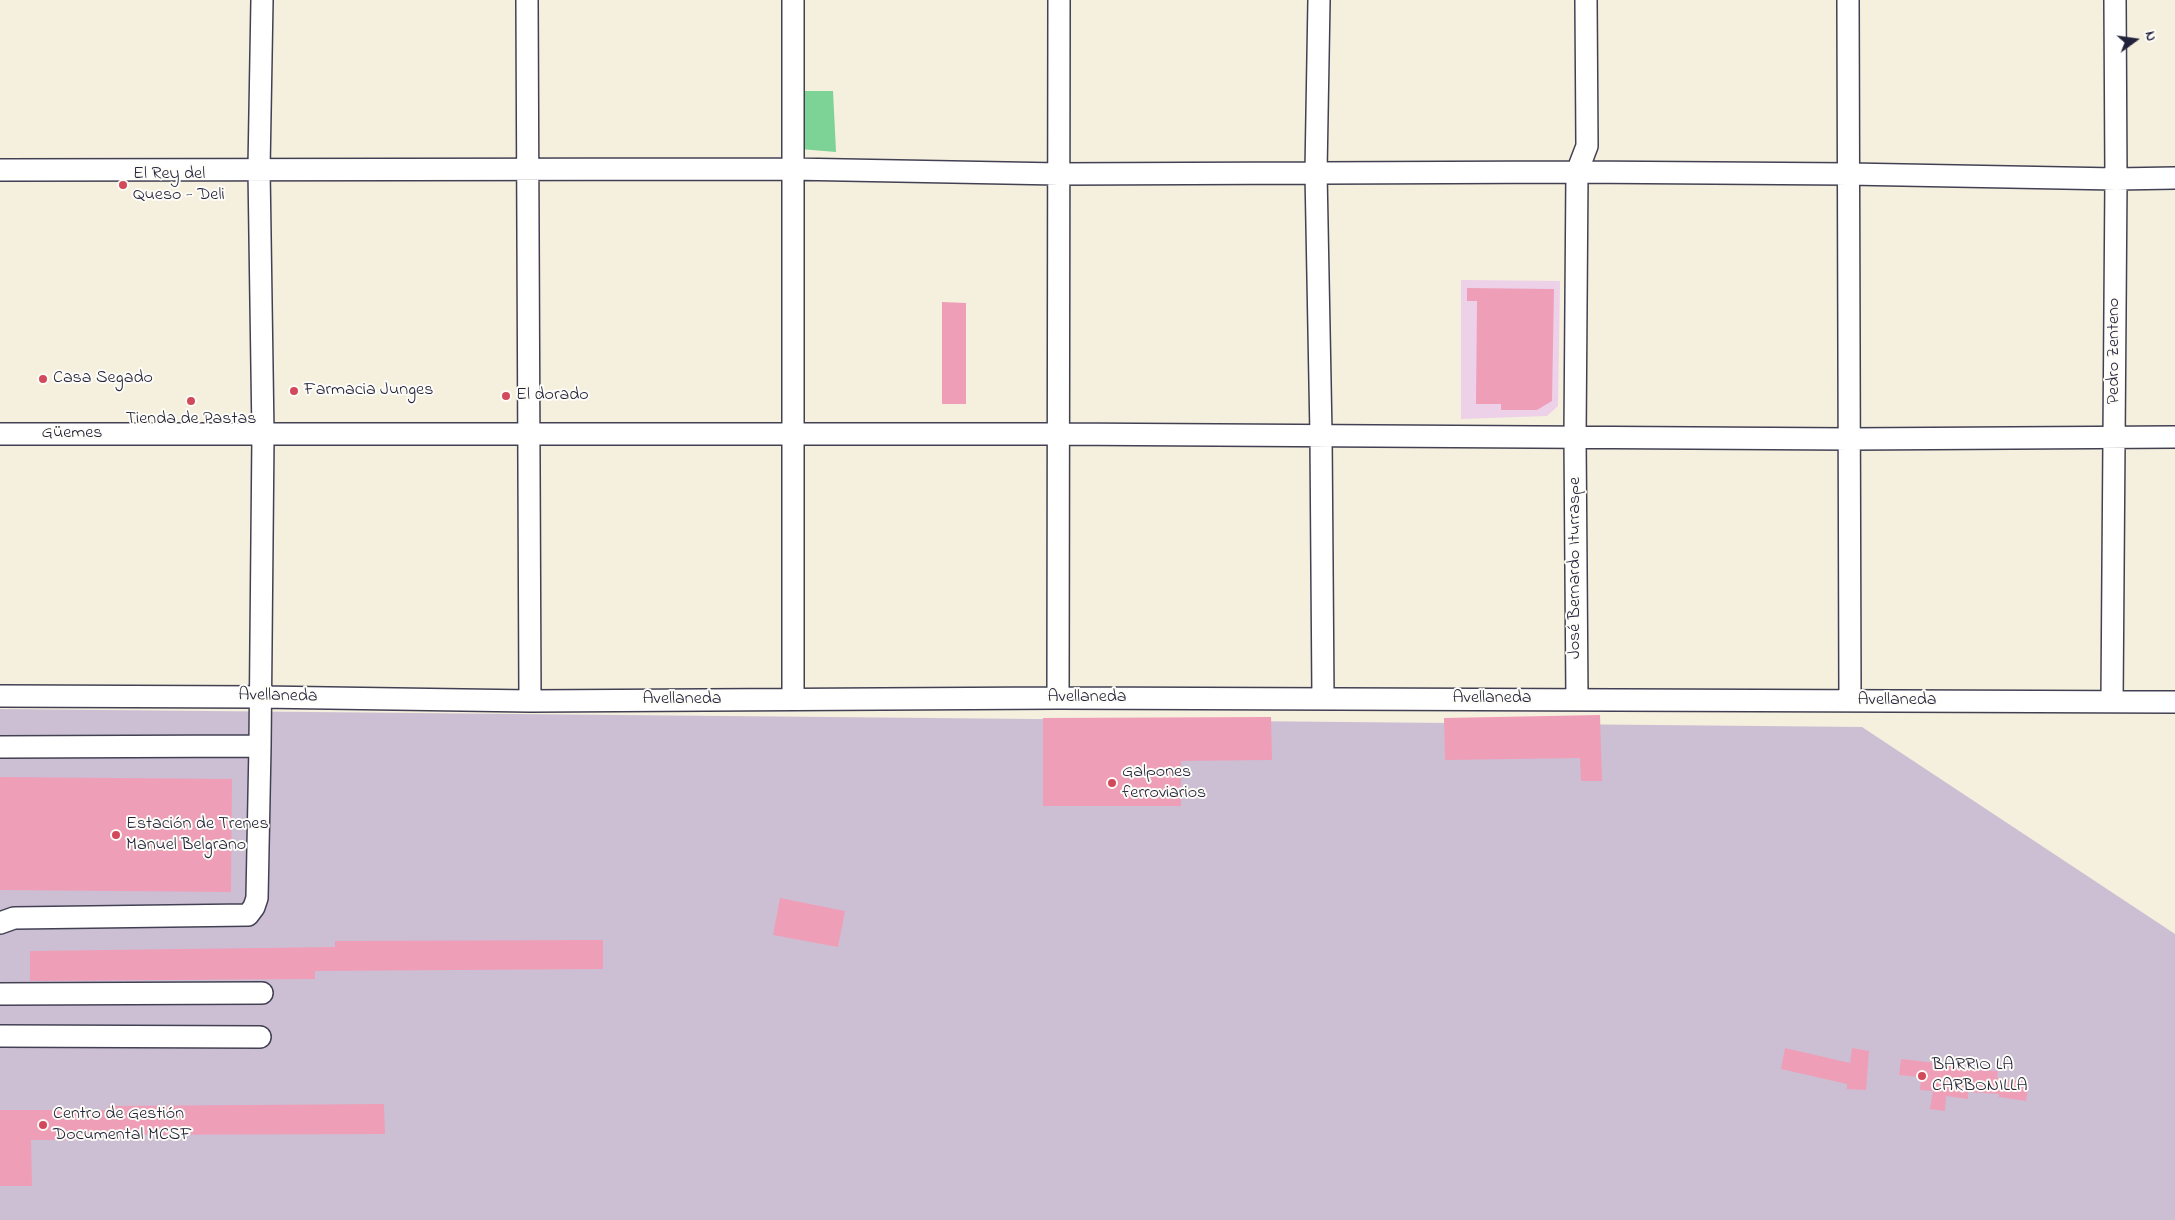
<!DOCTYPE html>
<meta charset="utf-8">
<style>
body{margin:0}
#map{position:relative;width:2175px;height:1220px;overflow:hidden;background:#f5efdd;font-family:"Indie Flower",sans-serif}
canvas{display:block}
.north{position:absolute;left:2110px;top:15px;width:50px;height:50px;-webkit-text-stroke:4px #fdfcf7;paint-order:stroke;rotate:76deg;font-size:14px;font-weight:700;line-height:20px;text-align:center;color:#22223b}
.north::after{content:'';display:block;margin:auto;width:18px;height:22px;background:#22223b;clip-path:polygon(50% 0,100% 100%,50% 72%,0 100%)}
</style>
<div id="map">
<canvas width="2175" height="1220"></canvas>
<div class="north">N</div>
</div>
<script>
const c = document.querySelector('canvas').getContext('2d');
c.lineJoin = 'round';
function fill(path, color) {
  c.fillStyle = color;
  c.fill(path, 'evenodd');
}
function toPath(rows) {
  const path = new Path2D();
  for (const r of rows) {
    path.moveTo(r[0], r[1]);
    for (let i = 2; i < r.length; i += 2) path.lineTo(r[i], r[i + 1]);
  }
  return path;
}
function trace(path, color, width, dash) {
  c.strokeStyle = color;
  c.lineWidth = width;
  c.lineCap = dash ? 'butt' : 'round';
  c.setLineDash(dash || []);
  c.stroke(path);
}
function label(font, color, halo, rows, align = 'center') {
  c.font = font + ' "Indie Flower",sans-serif';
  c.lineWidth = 4;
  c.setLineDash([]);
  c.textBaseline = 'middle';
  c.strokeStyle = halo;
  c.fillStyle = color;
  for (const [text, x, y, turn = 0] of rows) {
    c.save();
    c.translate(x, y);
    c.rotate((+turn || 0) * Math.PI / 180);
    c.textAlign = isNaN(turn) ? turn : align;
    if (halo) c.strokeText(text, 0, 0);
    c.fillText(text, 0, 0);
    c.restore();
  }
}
fill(toPath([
 [1461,280,1560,281,1558,406,1547,416,1461,419]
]), '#edd1e9');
fill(toPath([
 [0,709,1862,727,2175,934,2175,1220,0,1220]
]), '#ccbfd4');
fill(toPath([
 [800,91,833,91,836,152,800,149]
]), '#7dd296');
fill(toPath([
 [1467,288,1554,289,1552,401,1537,410,1501,410,1501,404,1476,404,1477,301,1467,301],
 [942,302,966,303,966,404,942,404],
 [1600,715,1602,781,1581,781,1580,758,1445,760,1444,718],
 [1271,717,1272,760,1181,761,1181,806,1043,806,1043,718],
 [0,777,232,779,231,892,0,890],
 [780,898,845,911,838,947,773,935],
 [603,940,603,969,315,971,315,979,30,981,30,951,335,947,335,941],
 [1785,1048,1850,1063,1852,1048,1869,1051,1866,1090,1847,1089,1847,1084,1781,1069],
 [1901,1059,1971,1067,1971,1070,1998,1071,1997,1078,2029,1082,2026,1101,1999,1097,1999,1094,1968,1092,1968,1099,1946,1096,1945,1111,1930,1109,1933,1091,1920,1090,1921,1077,1899,1075],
 [384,1104,385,1134,87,1135,87,1140,31,1140,32,1186,0,1186,0,1110,109,1110,109,1106]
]), '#ef9eb8');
const minor = toPath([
 [527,0,530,701],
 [793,0,793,699],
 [1319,0,1316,172,1321,435,1323,699],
 [1848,0,1850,701],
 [0,170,791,169,1059,174,1577,172,1849,174,2116,179,2175,178],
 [0,434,1058,434,1850,439,2175,437],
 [0,696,261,697,530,701,1058,698,2175,702],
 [1058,698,1059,0],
 [1577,700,1575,437,1577,172,1587,146,1586,0],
 [2112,701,2116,179,2115,0],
 [0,747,260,746],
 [0,923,14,918,248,915,254,907,257,898,260,746,263,435,259,169,262,0],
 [0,994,262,993],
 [0,1036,260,1037]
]);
trace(minor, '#424153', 24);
trace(minor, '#fff', 21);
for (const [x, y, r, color] of [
 [123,185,5,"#d1495b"],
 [43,379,5,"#d1495b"],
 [294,391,5,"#d1495b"],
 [506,396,5,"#d1495b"],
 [191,401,5,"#d1495b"],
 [1112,783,5,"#d1495b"],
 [116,835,5,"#d1495b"],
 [1922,1076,5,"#d1495b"],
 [43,1125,5,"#d1495b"]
]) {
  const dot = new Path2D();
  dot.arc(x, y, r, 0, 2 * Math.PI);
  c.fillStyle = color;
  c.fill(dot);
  trace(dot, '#fdfcf7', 2);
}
label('18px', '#22223b', '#fdfcf7', [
 ["El Rey del",133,175],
 ["Queso - Deli",133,196],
 ["Casa Segado",53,379],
 ["Farmacia Junges",304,391],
 ["El dorado",516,396],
 ["Tienda de Pastas",191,420,"center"],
 ["Galpones",1122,773],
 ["ferroviarios",1122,794],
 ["Estación de Trenes",126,825],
 ["Manuel Belgrano",126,846],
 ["BARRIO LA",1932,1066],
 ["CARBONILLA",1932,1087],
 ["Centro de Gestión",53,1115],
 ["Documental MCSF",53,1136]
], 'left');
label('18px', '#22223b', '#fdfcf7', [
 ["Pedro Zenteno",2115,351,-90],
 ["Güemes",72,434],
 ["José Bernardo Iturraspe",1576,568,-90],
 ["Avellaneda",278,697,1],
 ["Avellaneda",1087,698],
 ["Avellaneda",1492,699],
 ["Avellaneda",682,700],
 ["Avellaneda",1897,701]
]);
</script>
